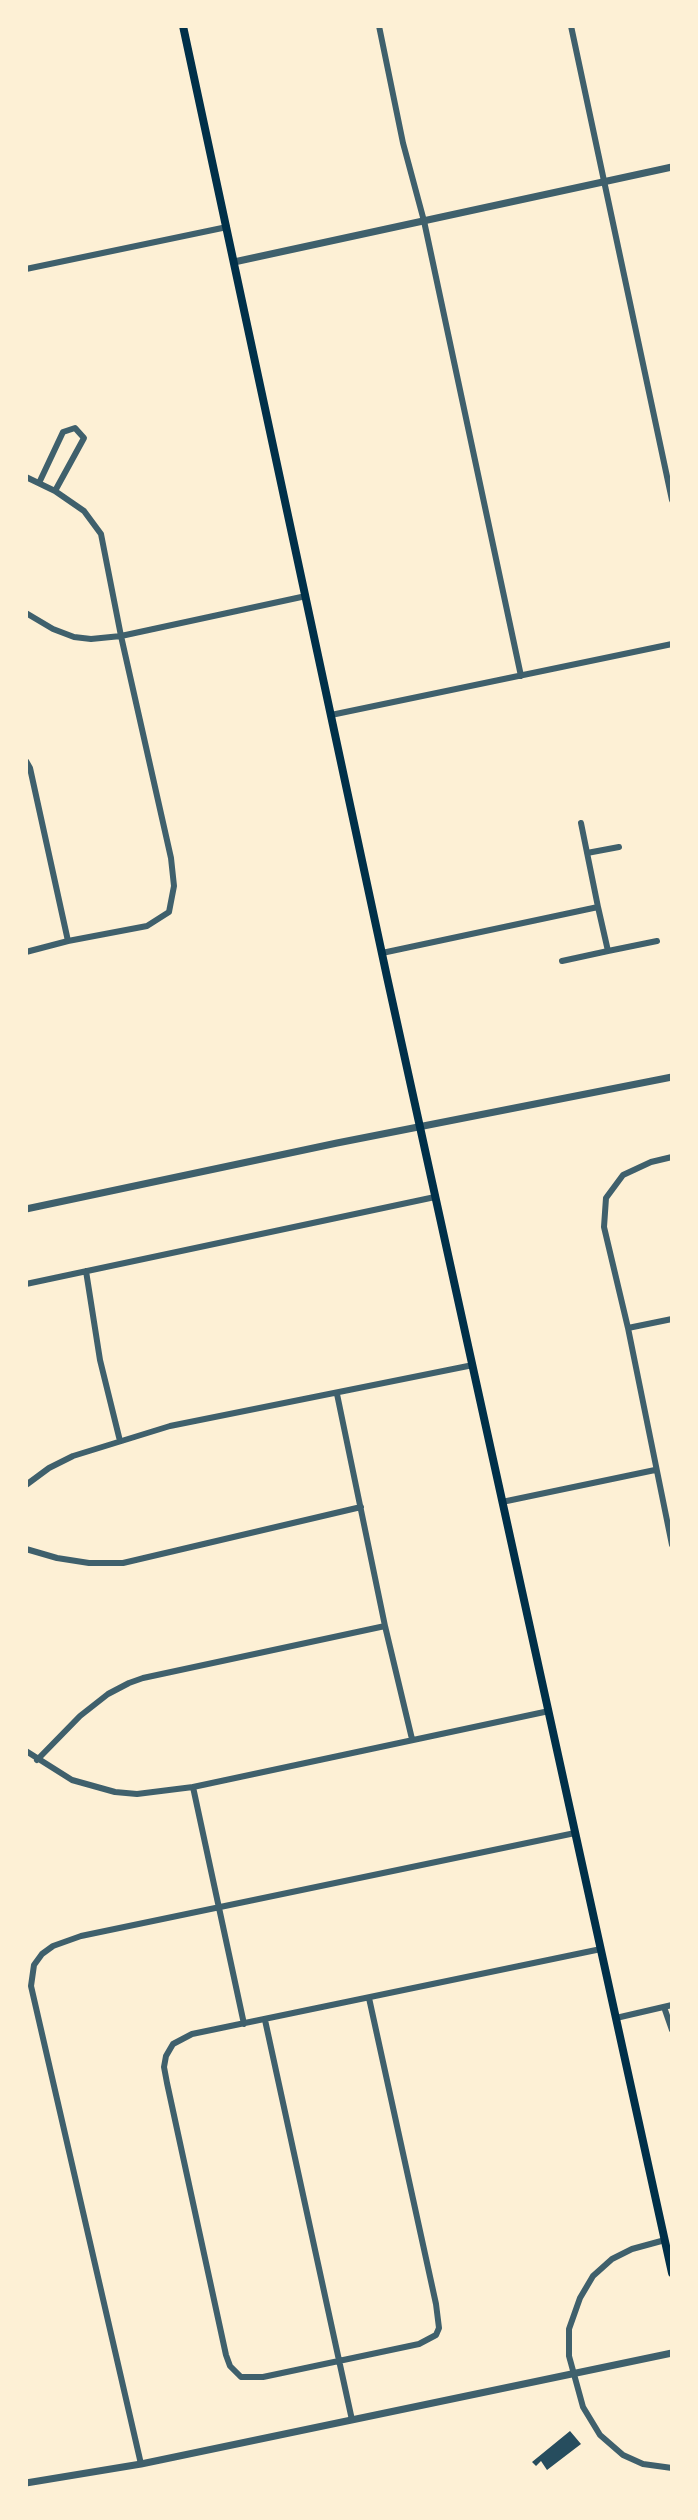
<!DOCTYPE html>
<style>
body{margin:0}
#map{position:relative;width:698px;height:2520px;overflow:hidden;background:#fdf0d5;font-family:"PT Sans Narrow",sans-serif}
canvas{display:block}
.frame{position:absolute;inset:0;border:28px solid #fdf0d5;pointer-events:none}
</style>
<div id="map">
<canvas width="698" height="2520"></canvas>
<div class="frame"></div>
</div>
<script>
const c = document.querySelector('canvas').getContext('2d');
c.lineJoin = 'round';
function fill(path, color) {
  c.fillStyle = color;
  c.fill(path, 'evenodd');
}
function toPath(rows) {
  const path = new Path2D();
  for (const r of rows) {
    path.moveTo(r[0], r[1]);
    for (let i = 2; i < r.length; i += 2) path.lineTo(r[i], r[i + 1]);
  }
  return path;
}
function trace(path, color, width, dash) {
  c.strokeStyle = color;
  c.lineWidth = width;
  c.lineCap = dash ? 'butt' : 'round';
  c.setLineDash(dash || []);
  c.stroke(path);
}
fill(toPath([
 [570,2431,581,2444,547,2470,541,2461,536,2466,532,2462]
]), '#264d5e');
trace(toPath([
 [379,26,403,143,424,221,521,676],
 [571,26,672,500],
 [26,269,227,227],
 [26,477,55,491,84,511,101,534,121,636,171,858,174,886,169,912,147,926,68,941,26,952],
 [39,483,63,432,75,428,84,438,55,491],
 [26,613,53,629,74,637,91,639,121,636,306,596],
 [331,715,672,644],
 [26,761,30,768,68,941],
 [587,853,619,847],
 [598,907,608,951,657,941],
 [382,953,598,907,581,823],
 [562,961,608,951],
 [672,1157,651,1162,623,1175,606,1198,604,1227,628,1328,672,1545],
 [86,1271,100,1360,120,1441],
 [26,1284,435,1197],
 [628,1328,672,1319],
 [337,1394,385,1626,412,1739],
 [26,1485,49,1468,73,1456,170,1426,473,1365],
 [502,1502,655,1470],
 [26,1549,57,1558,89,1563,123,1563,361,1507],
 [26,1751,72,1780,115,1792,137,1794,193,1787,549,1711],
 [37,1760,80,1716,108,1694,129,1683,143,1678,385,1626],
 [193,1787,244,2024],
 [369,1998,436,2304,439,2328,436,2335,419,2344,263,2377,241,2377,230,2366,226,2355,167,2083,164,2067,166,2056,173,2044,192,2034,601,1949],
 [664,2007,672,2030],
 [616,2018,672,2005],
 [265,2020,352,2420],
 [665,2240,632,2249,612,2259,593,2276,580,2298,569,2329,569,2356,583,2407,600,2435,623,2455,643,2464,672,2468],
 [141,2464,31,1986,34,1965,42,1954,53,1946,81,1936,575,1833]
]), '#3f606c', 6);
trace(toPath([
 [234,262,672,167],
 [26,1209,337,1143,672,1077],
 [26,2483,141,2464,672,2353]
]), '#3f606c', 7);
trace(toPath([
 [183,26,387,977,672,2273]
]), '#003049', 8);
</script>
